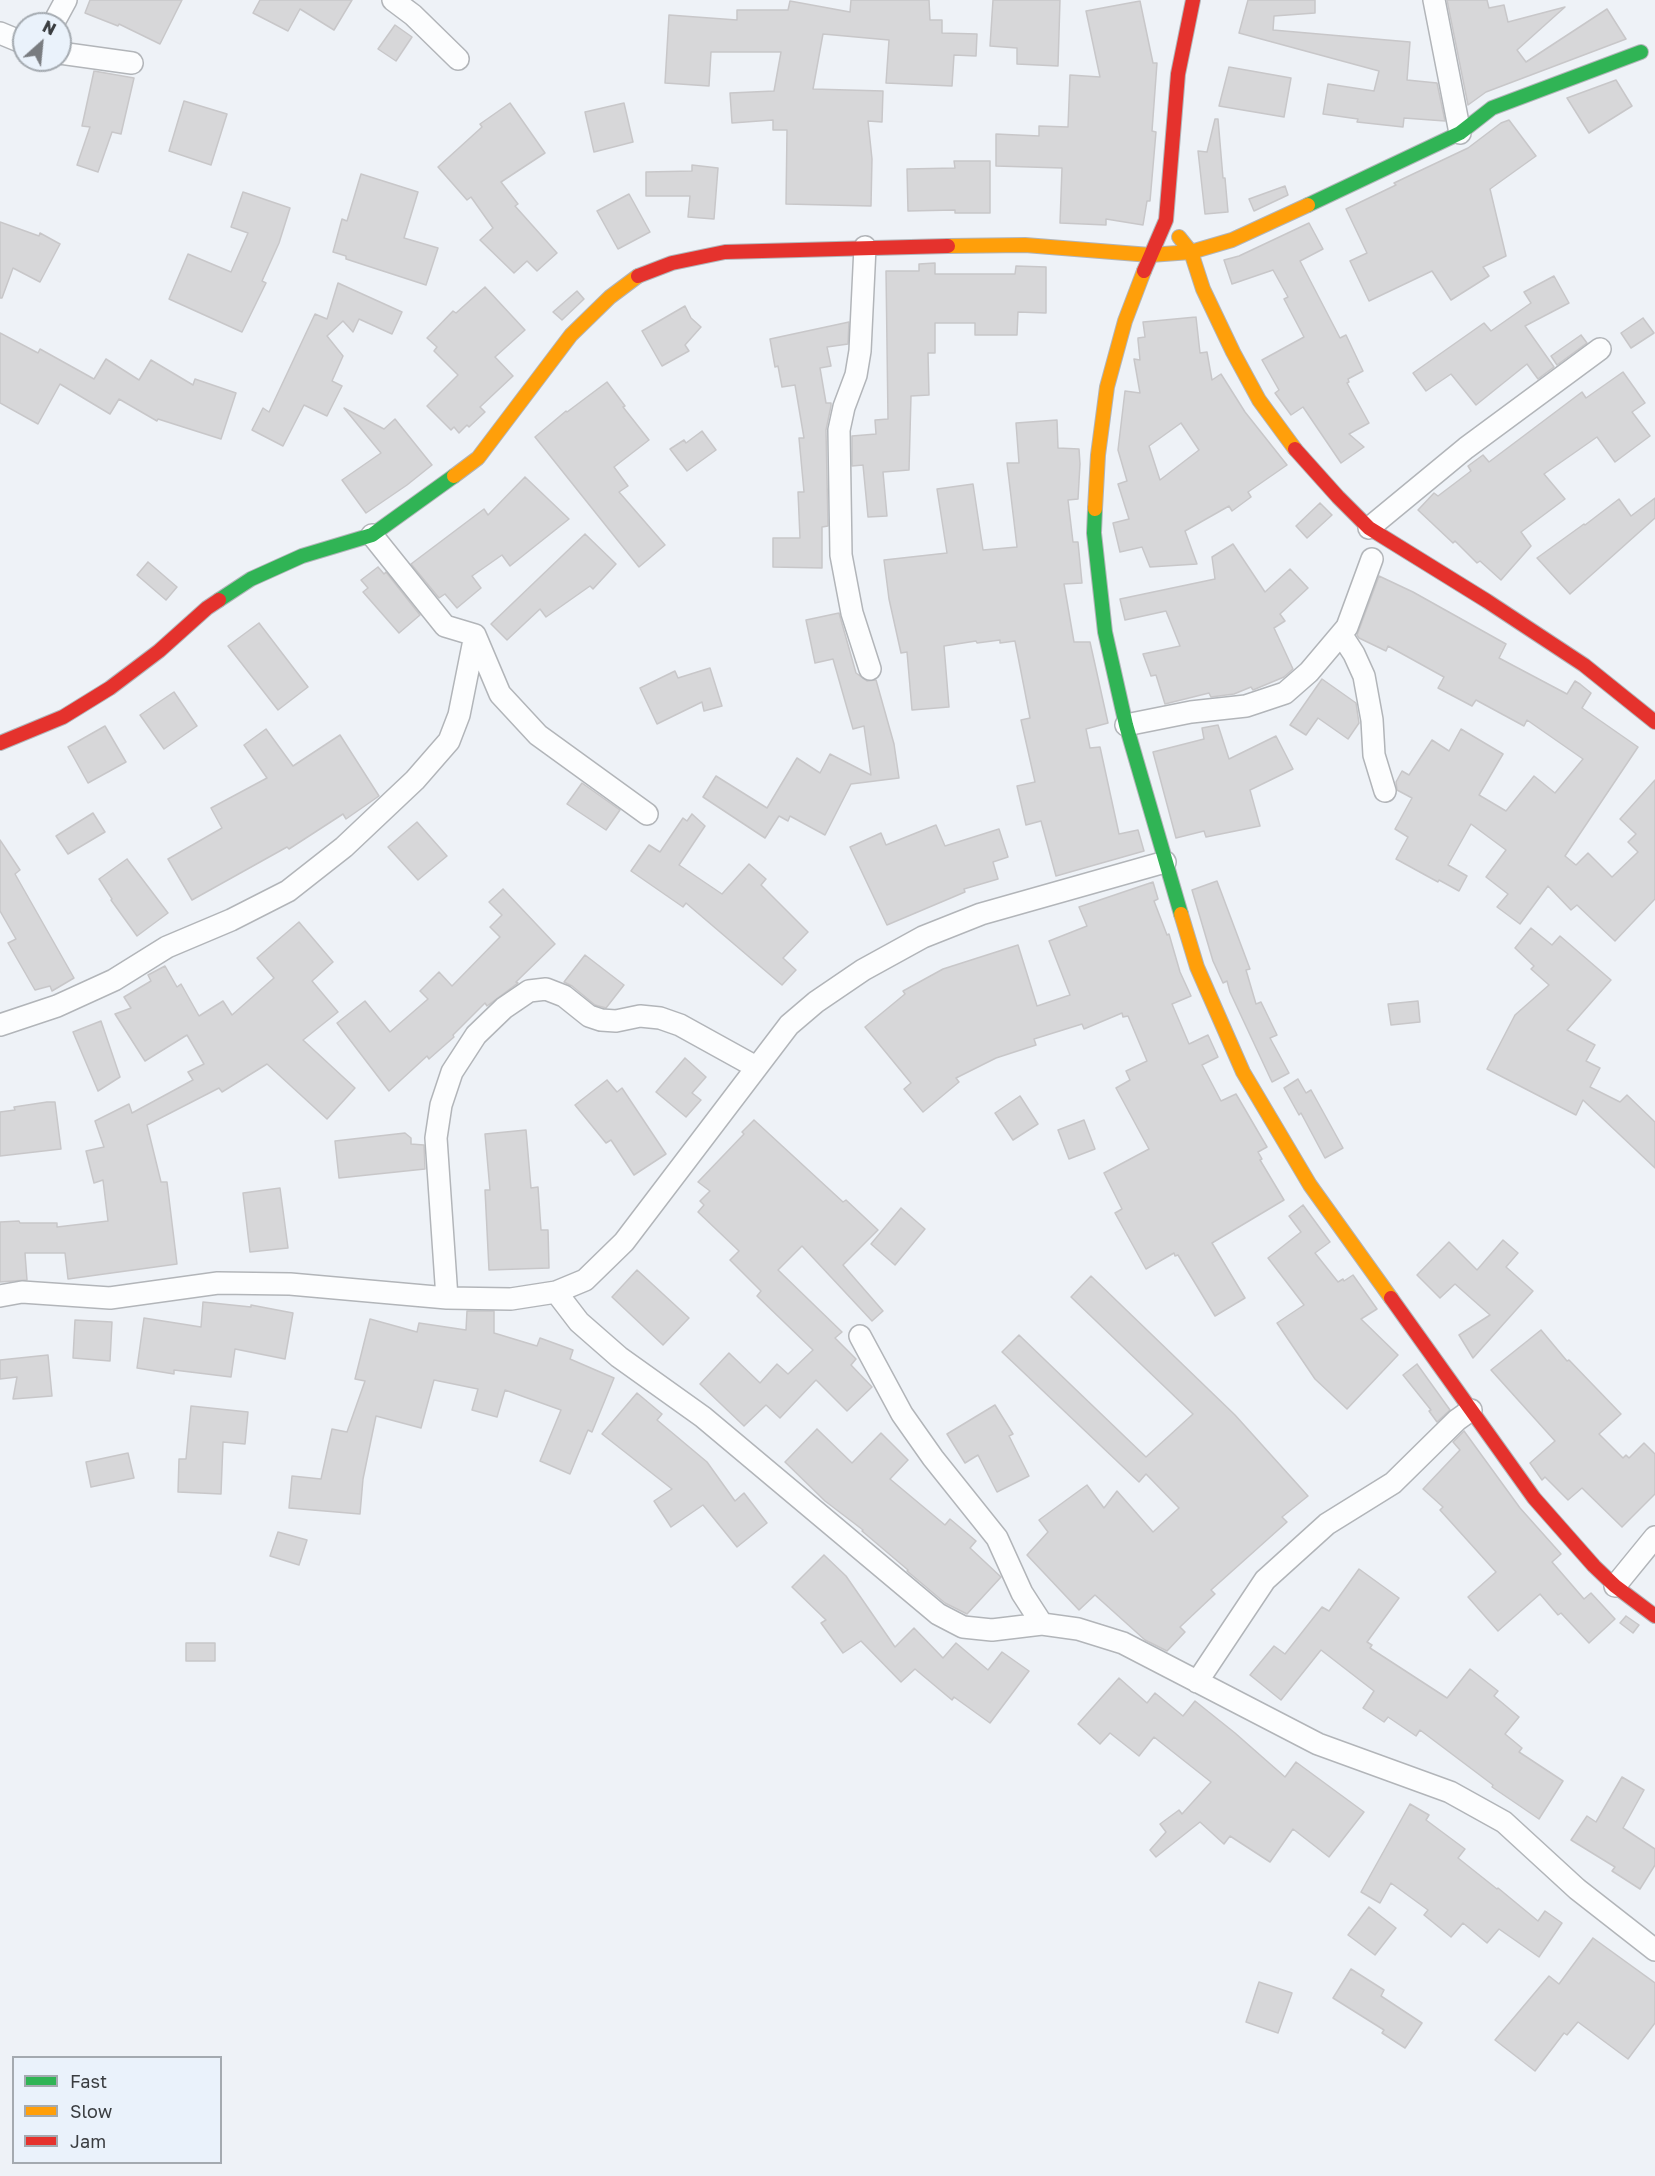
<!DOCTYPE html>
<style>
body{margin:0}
#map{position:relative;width:1655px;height:2176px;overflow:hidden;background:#eef2f7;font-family:"Golos Text",sans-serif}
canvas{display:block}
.legend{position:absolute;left:12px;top:2056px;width:210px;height:108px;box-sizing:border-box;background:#eaf2fb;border:2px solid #a4aab0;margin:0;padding:8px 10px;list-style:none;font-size:18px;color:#3a3d40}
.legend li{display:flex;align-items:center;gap:12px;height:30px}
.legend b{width:30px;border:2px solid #a4aab0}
.north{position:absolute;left:12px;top:12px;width:60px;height:60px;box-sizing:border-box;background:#eaf2fb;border:2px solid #a4aab0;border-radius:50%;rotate:27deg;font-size:16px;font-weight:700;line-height:24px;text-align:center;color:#3a3d40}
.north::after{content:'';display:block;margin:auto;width:21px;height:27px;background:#797c80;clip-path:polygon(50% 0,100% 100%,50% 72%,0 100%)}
</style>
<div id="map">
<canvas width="1655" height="2176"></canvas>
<ul class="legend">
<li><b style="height:8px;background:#30b455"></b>Fast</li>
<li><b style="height:8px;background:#ff9f0a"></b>Slow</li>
<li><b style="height:8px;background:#e5322d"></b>Jam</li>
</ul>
<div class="north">N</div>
</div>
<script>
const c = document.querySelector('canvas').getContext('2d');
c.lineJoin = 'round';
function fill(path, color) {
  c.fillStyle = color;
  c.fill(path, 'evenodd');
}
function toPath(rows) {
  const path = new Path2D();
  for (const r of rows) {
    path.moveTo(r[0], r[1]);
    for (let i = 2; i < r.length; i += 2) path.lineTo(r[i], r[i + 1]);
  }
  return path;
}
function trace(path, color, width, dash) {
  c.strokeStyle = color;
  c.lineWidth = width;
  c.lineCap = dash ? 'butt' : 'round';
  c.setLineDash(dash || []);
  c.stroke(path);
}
const building = toPath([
 [90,0,182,0,160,44,119,24,118,26,85,13,90,0],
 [260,0,352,0,334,30,300,9,288,31,253,13,260,0],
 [851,0,929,0,930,20,942,20,942,33,977,34,976,56,954,55,952,86,886,83,889,40,823,34,813,89,883,91,882,122,868,121,872,159,871,206,786,204,787,130,773,130,773,120,732,123,730,93,774,91,781,52,711,52,709,86,665,83,669,15,737,20,737,10,788,10,790,1,850,12,851,0],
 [993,0,1060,0,1058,66,1017,64,1017,48,990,46,993,0],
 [1248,0,1315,0,1315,13,1274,16,1273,30,1410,42,1407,80,1437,83,1445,121,1404,118,1403,127,1357,122,1358,119,1323,114,1328,84,1374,91,1379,71,1239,33,1248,0],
 [1447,0,1487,0,1489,8,1504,5,1508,22,1565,7,1517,50,1526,62,1607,9,1626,39,1486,92,1468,105,1447,0],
 [1140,1,1153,63,1157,63,1152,131,1156,132,1150,201,1147,201,1143,225,1106,219,1106,225,1060,223,1062,168,996,166,996,134,1039,136,1039,126,1068,127,1070,75,1100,77,1086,11,1140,1],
 [395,25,412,37,396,61,378,49,395,25],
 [1229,67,1291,78,1284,117,1219,106,1229,67],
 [94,71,134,78,121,134,112,132,98,172,77,165,90,127,82,126,94,71],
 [1616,80,1632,106,1589,133,1567,98,1616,80],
 [184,101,227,114,211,165,169,151,184,101],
 [510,103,545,153,501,182,518,204,515,206,557,253,537,271,527,261,514,273,480,240,493,228,471,197,467,200,438,167,482,127,480,124,510,103],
 [624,103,633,142,594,152,585,112,624,103],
 [1215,119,1218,119,1223,178,1225,178,1228,212,1205,214,1198,151,1207,152,1215,119],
 [1509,120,1536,156,1490,189,1506,256,1483,267,1489,276,1451,300,1432,271,1369,301,1350,261,1367,253,1346,209,1396,185,1394,183,1468,148,1501,123,1509,120],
 [954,161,990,161,990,213,955,213,955,210,908,211,907,169,955,168,954,161],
 [692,165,718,168,714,219,688,217,690,196,646,196,646,172,692,171,692,165],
 [361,174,418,192,404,238,438,248,426,285,346,259,346,256,333,252,342,219,347,221,361,174],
 [1285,186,1288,195,1254,211,1249,199,1285,186],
 [243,192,290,208,279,243,262,281,266,283,242,332,169,299,188,254,231,272,248,233,231,227,243,192],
 [629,194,650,232,618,249,597,211,629,194],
 [0,222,39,236,40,233,60,244,40,282,13,268,2,298,0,298,0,222],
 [1309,223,1323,249,1300,261,1340,338,1346,335,1363,371,1348,379,1349,382,1347,383,1369,423,1349,434,1364,447,1341,463,1303,407,1291,415,1275,393,1279,390,1262,360,1304,337,1284,299,1288,297,1273,270,1232,284,1224,260,1239,256,1309,223],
 [935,263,935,274,1015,274,1016,266,1046,267,1046,313,1018,312,1017,335,975,335,975,323,935,323,935,353,928,353,929,395,911,396,909,470,883,472,887,516,868,517,863,465,852,466,852,436,876,434,875,420,888,419,886,271,919,271,919,264,935,263],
 [1554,276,1569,303,1525,326,1554,367,1538,379,1527,364,1476,405,1451,374,1426,391,1413,373,1484,323,1491,331,1531,303,1524,292,1554,276],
 [338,283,402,312,392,334,359,319,353,332,343,321,327,336,343,356,332,381,342,386,327,416,304,405,283,446,252,430,263,408,269,412,315,314,327,319,338,283],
 [485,287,525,330,495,357,513,376,480,407,485,412,469,427,467,425,459,433,454,427,451,430,427,406,458,375,434,351,437,347,427,338,453,311,456,313,485,287],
 [577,291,584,299,562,320,553,312,577,291],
 [685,306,691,318,701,327,685,345,689,351,662,366,642,331,685,306],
 [1196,317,1200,353,1207,352,1212,380,1221,374,1245,412,1287,465,1248,492,1251,497,1232,511,1229,506,1185,531,1197,564,1150,567,1142,547,1120,552,1113,523,1129,519,1118,484,1127,481,1118,450,1125,391,1140,393,1134,359,1140,360,1138,340,1138,338,1145,337,1143,322,1196,317],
 [1181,423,1199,450,1160,480,1149,446,1181,423],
 [1643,318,1654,333,1631,348,1621,333,1643,318],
 [849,322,848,344,827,347,831,366,820,368,826,403,831,403,831,406,826,430,828,526,822,527,822,568,773,567,773,538,800,538,798,492,804,492,799,438,804,438,795,385,782,387,778,366,775,367,770,339,849,322],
 [0,333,38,353,40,349,94,379,106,359,139,380,151,360,193,385,195,379,236,393,221,439,158,419,157,421,119,399,110,414,60,384,38,424,0,403,0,333],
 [1581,335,1587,343,1557,365,1551,356,1581,335],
 [1623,372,1645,403,1632,412,1650,436,1615,462,1597,437,1544,474,1565,499,1521,532,1531,546,1501,580,1480,561,1477,563,1455,541,1453,543,1418,510,1434,493,1438,496,1471,471,1468,466,1483,455,1489,462,1582,392,1586,398,1623,372],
 [607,382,625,406,623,407,649,440,614,467,628,486,619,492,665,545,639,567,535,437,566,411,567,412,607,382],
 [344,408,384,429,395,419,432,465,407,485,366,513,342,480,381,453,344,408],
 [1057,420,1058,448,1079,449,1080,464,1078,499,1068,500,1073,542,1078,542,1082,583,1064,584,1074,642,1090,642,1108,723,1086,729,1090,748,1100,747,1119,834,1138,830,1144,851,1056,876,1041,821,1026,825,1017,786,1035,782,1021,720,1030,718,1015,641,1000,643,1000,640,977,643,976,641,944,646,949,707,912,710,907,652,901,653,889,599,884,560,947,553,937,489,973,484,983,550,1017,547,1007,463,1019,463,1016,423,1057,420],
 [702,431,716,450,687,471,670,449,684,440,686,443,702,431],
 [525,477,569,519,510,566,502,555,472,576,481,588,457,608,445,594,439,598,411,564,484,509,488,515,525,477],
 [1655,498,1655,518,1570,594,1537,558,1584,524,1585,525,1619,499,1631,516,1655,498],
 [1320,503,1332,515,1307,538,1296,526,1320,503],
 [585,534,616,564,593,589,590,586,546,617,540,609,507,640,491,624,585,534],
 [1233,544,1265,592,1290,569,1308,588,1280,614,1285,621,1274,628,1293,669,1284,677,1253,690,1251,687,1234,694,1211,697,1209,693,1165,704,1156,675,1151,676,1143,654,1180,646,1166,611,1125,620,1120,599,1215,579,1212,557,1233,544],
 [148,562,177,587,166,600,137,575,148,562],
 [378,567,384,574,386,572,420,615,399,633,363,592,368,588,361,580,378,567],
 [1379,576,1413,592,1506,644,1499,658,1567,694,1575,681,1580,684,1591,693,1582,708,1638,747,1565,856,1576,865,1588,853,1612,877,1638,852,1628,842,1636,834,1620,819,1655,780,1655,899,1615,941,1577,905,1571,910,1548,886,1520,924,1497,907,1508,894,1486,877,1506,850,1471,824,1448,865,1467,876,1459,891,1439,880,1438,882,1396,859,1408,837,1395,829,1412,798,1397,790,1396,782,1402,771,1409,775,1432,740,1449,751,1461,729,1503,754,1479,795,1506,811,1534,776,1555,793,1583,759,1527,720,1524,726,1476,700,1472,706,1438,688,1444,677,1388,646,1386,651,1359,638,1357,635,1379,576],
 [839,613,856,673,867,681,876,680,894,744,899,778,851,784,825,835,790,816,788,821,779,816,765,838,703,797,716,776,767,808,797,758,820,773,830,754,871,775,864,726,853,729,833,659,815,663,806,620,839,613],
 [259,623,308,687,278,710,228,646,259,623],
 [710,668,722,706,704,711,702,702,657,724,640,688,675,671,678,678,710,668],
 [1322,679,1356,703,1359,723,1348,739,1318,718,1306,735,1290,725,1322,679],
 [174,692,197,726,164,749,140,715,174,692],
 [1218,725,1229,759,1276,736,1293,769,1250,790,1260,826,1206,837,1204,831,1176,838,1153,752,1204,739,1202,728,1218,725],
 [105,726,126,762,88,783,68,747,105,726],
 [266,729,293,766,340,735,379,796,346,819,343,814,289,849,287,847,192,900,168,859,222,828,211,808,267,778,244,745,266,729],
 [582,783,620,810,606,830,567,804,582,783],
 [93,813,105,832,68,854,56,836,93,813],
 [692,814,705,826,679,865,722,894,749,864,766,879,761,885,808,932,783,958,796,970,782,985,686,903,683,907,631,871,649,845,660,852,683,818,687,821,692,814],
 [417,822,447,856,418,880,388,847,417,822],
 [936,825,945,846,999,829,1008,857,993,862,998,879,964,889,965,892,887,925,850,847,881,833,886,845,936,825],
 [0,840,20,870,15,874,74,978,52,991,50,986,35,990,8,943,16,939,0,911,0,840],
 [127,859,168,913,137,936,111,900,112,899,99,879,127,859],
 [1217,881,1250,969,1246,970,1256,1004,1261,1002,1277,1035,1270,1038,1289,1073,1272,1082,1230,992,1227,981,1223,983,1213,961,1192,890,1217,881],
 [1153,882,1158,899,1154,901,1167,935,1169,934,1180,972,1191,996,1172,1004,1189,1044,1208,1035,1218,1057,1202,1065,1221,1101,1236,1094,1267,1147,1258,1152,1262,1159,1260,1160,1284,1200,1212,1243,1245,1298,1215,1316,1178,1255,1175,1256,1174,1253,1146,1269,1115,1213,1122,1209,1104,1173,1149,1149,1116,1088,1130,1080,1126,1071,1147,1061,1128,1016,1123,1017,1122,1013,1084,1029,1082,1024,1034,1039,1036,1045,996,1058,956,1078,959,1082,923,1112,904,1089,911,1083,865,1027,905,994,903,991,943,969,1018,945,1037,1006,1070,995,1049,941,1087,926,1079,907,1153,882],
 [503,889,555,944,516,982,518,983,487,1006,485,1003,453,1035,454,1037,429,1059,427,1056,389,1091,337,1023,365,1001,390,1032,428,999,420,991,439,972,452,986,500,937,490,927,502,915,489,902,503,889],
 [299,922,333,962,312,981,338,1012,303,1040,355,1088,327,1119,267,1064,222,1092,219,1088,147,1125,161,1182,167,1182,177,1264,68,1279,65,1253,25,1253,27,1280,0,1282,0,1222,19,1221,20,1223,57,1223,57,1227,108,1221,103,1180,94,1183,86,1151,104,1147,95,1121,129,1104,132,1113,193,1080,188,1072,204,1064,187,1035,145,1061,115,1014,131,1008,124,997,151,981,148,975,165,966,177,987,181,984,199,1016,223,1001,232,1015,274,978,257,958,299,922],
 [1531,928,1552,945,1560,936,1611,980,1567,1030,1595,1045,1586,1061,1600,1068,1590,1087,1620,1102,1627,1095,1655,1122,1655,1168,1583,1100,1576,1115,1487,1069,1515,1015,1549,985,1531,969,1534,966,1515,948,1531,928],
 [585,955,624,985,606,1008,595,1005,572,986,564,982,585,955],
 [1418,1001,1420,1022,1391,1025,1388,1004,1418,1001],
 [101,1021,120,1077,98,1091,73,1032,101,1021],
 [685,1058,706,1077,692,1093,701,1100,686,1117,656,1092,685,1058],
 [1298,1079,1306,1093,1311,1090,1343,1148,1325,1158,1301,1113,1299,1115,1284,1088,1298,1079],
 [607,1080,617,1092,622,1088,666,1154,634,1175,611,1140,606,1143,575,1105,607,1080],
 [1020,1096,1038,1124,1013,1140,995,1113,1020,1096],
 [47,1102,55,1102,61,1149,0,1156,0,1112,15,1110,14,1107,47,1102],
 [754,1120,843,1202,846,1200,878,1230,843,1265,883,1311,872,1321,802,1246,778,1270,842,1332,835,1338,856,1359,851,1365,872,1387,847,1411,816,1380,780,1418,766,1405,744,1426,700,1384,729,1353,760,1383,777,1364,788,1374,813,1350,757,1296,761,1291,730,1260,739,1251,698,1212,704,1205,700,1201,710,1191,698,1182,744,1134,742,1132,754,1120],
 [1084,1120,1095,1149,1069,1159,1058,1130,1084,1120],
 [526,1130,531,1188,538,1187,541,1230,548,1230,549,1268,489,1270,485,1190,490,1190,485,1134,526,1130],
 [405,1133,411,1138,411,1144,424,1145,425,1169,339,1178,335,1141,405,1133],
 [280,1188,288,1248,250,1252,243,1193,280,1188],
 [1303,1205,1330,1242,1315,1253,1338,1282,1343,1279,1344,1281,1353,1275,1377,1309,1361,1319,1398,1355,1347,1409,1315,1379,1277,1323,1304,1305,1268,1258,1301,1232,1289,1216,1303,1205],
 [901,1208,925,1229,895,1265,871,1244,901,1208],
 [1503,1240,1518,1253,1506,1267,1533,1291,1473,1358,1459,1335,1490,1315,1455,1284,1440,1298,1417,1275,1449,1242,1477,1270,1503,1240],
 [637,1270,689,1318,663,1345,612,1297,637,1270],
 [1091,1276,1235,1415,1308,1496,1282,1517,1287,1522,1211,1590,1215,1594,1180,1627,1185,1632,1167,1651,1145,1640,1095,1595,1079,1610,1027,1555,1048,1532,1039,1520,1087,1485,1104,1508,1117,1491,1153,1532,1179,1508,1146,1474,1139,1482,1002,1352,1019,1335,1146,1457,1193,1414,1071,1297,1091,1276],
 [203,1302,251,1307,251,1305,293,1313,285,1359,235,1349,231,1377,174,1370,174,1374,137,1368,144,1318,201,1327,203,1302],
 [467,1311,494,1311,494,1333,537,1346,540,1338,573,1350,570,1359,614,1378,592,1432,588,1430,570,1474,540,1461,561,1410,505,1390,497,1417,472,1410,478,1389,434,1380,421,1428,376,1416,363,1479,360,1514,289,1508,292,1476,321,1479,332,1429,347,1432,365,1381,355,1379,370,1319,417,1332,419,1323,466,1330,467,1311],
 [75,1320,112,1322,110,1361,73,1358,75,1320],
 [1541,1330,1567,1361,1569,1360,1621,1414,1599,1434,1623,1458,1626,1455,1629,1458,1644,1443,1655,1454,1655,1494,1622,1527,1582,1488,1568,1500,1545,1477,1542,1480,1530,1463,1555,1441,1491,1370,1541,1330],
 [48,1355,52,1396,13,1399,17,1377,0,1379,0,1360,48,1355],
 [1417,1364,1450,1410,1437,1422,1429,1411,1431,1410,1403,1375,1417,1364],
 [637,1393,662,1414,657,1420,707,1462,735,1501,744,1493,767,1523,737,1547,703,1505,671,1527,654,1501,672,1489,602,1434,637,1393],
 [995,1405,1013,1434,1009,1436,1029,1476,997,1492,978,1455,965,1463,947,1434,995,1405],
 [191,1406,248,1412,245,1444,223,1442,221,1494,178,1492,179,1459,186,1459,191,1406],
 [817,1429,852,1463,881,1433,908,1460,890,1479,945,1525,950,1519,976,1541,970,1548,1001,1577,967,1614,945,1603,907,1571,908,1570,862,1531,863,1530,825,1501,785,1462,817,1429],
 [1464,1431,1520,1508,1561,1554,1552,1562,1584,1599,1591,1593,1615,1619,1589,1643,1561,1613,1558,1615,1540,1594,1498,1631,1468,1597,1496,1572,1440,1510,1443,1507,1423,1489,1460,1450,1453,1442,1464,1431],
 [128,1453,134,1478,91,1487,86,1462,128,1453],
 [278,1532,307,1540,299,1565,270,1556,278,1532],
 [824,1555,846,1576,895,1647,914,1628,943,1658,956,1643,988,1670,1002,1652,1029,1671,990,1723,954,1697,952,1700,915,1669,901,1682,861,1641,843,1653,821,1623,826,1620,792,1587,824,1555],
 [1359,1569,1399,1598,1367,1642,1372,1645,1370,1648,1447,1698,1470,1669,1498,1691,1494,1696,1519,1717,1505,1734,1522,1748,1519,1752,1563,1781,1539,1819,1492,1787,1493,1785,1420,1730,1416,1736,1388,1717,1384,1722,1363,1708,1374,1691,1321,1650,1281,1700,1250,1675,1274,1646,1285,1654,1322,1607,1329,1611,1359,1569],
 [1626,1616,1639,1625,1633,1633,1620,1623,1626,1616],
 [186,1643,215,1643,215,1661,186,1661,186,1643],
 [1119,1678,1147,1703,1155,1693,1183,1716,1195,1701,1235,1733,1285,1777,1296,1762,1364,1812,1329,1857,1293,1829,1270,1862,1230,1836,1224,1844,1200,1822,1156,1857,1150,1850,1166,1832,1160,1824,1179,1810,1182,1814,1211,1782,1154,1737,1139,1756,1110,1733,1100,1744,1078,1724,1119,1678],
 [1622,1777,1644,1790,1623,1828,1655,1849,1655,1865,1640,1889,1612,1871,1615,1867,1571,1840,1587,1816,1596,1822,1622,1777],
 [1410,1804,1429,1815,1426,1820,1465,1849,1458,1858,1497,1889,1498,1888,1538,1921,1545,1911,1562,1923,1539,1957,1499,1929,1487,1943,1463,1923,1451,1937,1424,1915,1428,1910,1391,1883,1380,1903,1361,1892,1410,1804],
 [1369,1907,1396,1928,1375,1955,1348,1935,1369,1907],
 [1593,1938,1655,1983,1655,2023,1628,2059,1578,2022,1567,2035,1564,2033,1535,2071,1495,2040,1549,1976,1559,1984,1593,1938],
 [1351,1969,1384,1990,1381,1996,1422,2023,1405,2048,1382,2033,1384,2030,1333,1998,1351,1969],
 [1259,1982,1292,1993,1278,2033,1246,2022,1259,1982]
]);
fill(building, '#d7d7d9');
trace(building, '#c8c7c9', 1.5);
const street = toPath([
 [393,0,413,15,458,59],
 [1434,0,1460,133],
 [53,24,66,0],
 [0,33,24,43],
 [60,53,132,63],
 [865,247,860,351,856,375,844,407,839,430,841,555,852,613,870,669],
 [1369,528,1466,448,1600,349],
 [372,535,445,626,475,635],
 [1341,634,1354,654,1364,676,1372,720,1374,755,1385,791],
 [475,635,500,694,538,735,647,814],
 [1126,725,1191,712,1246,706,1285,693,1309,672,1347,627,1372,559],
 [0,1025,57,1006,114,980,167,947,231,920,288,891,344,847,415,780,449,741,459,715,475,635],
 [556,1292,579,1322,619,1357,703,1417,938,1614,963,1627,992,1630,1042,1624,1078,1629,1123,1643,1318,1744,1450,1792,1504,1822,1577,1889,1655,1950],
 [0,1296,22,1292,110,1298,218,1283,290,1284,447,1298,511,1299,556,1292,585,1280,624,1242,789,1025,816,1002,863,970,923,937,981,914,1165,862],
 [447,1298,436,1138,441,1105,452,1072,476,1035,504,1008,529,991,546,989,564,996,589,1016,601,1020,616,1021,640,1016,660,1018,680,1025,756,1067],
 [860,1336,902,1414,933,1458,997,1538,1022,1593,1042,1624],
 [1615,1586,1655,1537],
 [1197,1682,1265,1580,1327,1524,1393,1483,1457,1420,1471,1410]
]);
const fast = toPath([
 [1308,205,1460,133,1492,108,1641,52],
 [1095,509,1094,533,1105,632,1126,725,1181,914],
 [219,600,251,579,302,556,372,535,454,476]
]);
const slow = toPath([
 [1179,237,1191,252,1203,289,1233,352,1259,400,1295,449],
 [948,246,1025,245,1150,255,1191,252,1232,240,1308,205],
 [454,476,478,458,571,335,610,297,638,276],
 [1095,509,1098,455,1107,387,1125,321,1144,271],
 [1181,914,1197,967,1243,1072,1310,1185,1391,1298]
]);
const jam = toPath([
 [1144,271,1166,220,1178,74,1193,0],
 [638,276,672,263,725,252,948,246],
 [1295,449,1338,497,1369,528,1487,601,1584,665,1655,722],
 [0,743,63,717,110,688,159,651,207,608,219,600],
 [1391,1298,1534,1498,1594,1566,1615,1586,1655,1616]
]);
trace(street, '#b2b5b9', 24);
trace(fast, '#b2b5b9', 16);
trace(slow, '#b2b5b9', 16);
trace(jam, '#b2b5b9', 16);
trace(street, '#fcfdfe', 21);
trace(fast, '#30b455', 14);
trace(slow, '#ff9f0a', 14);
trace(jam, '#e5322d', 14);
</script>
